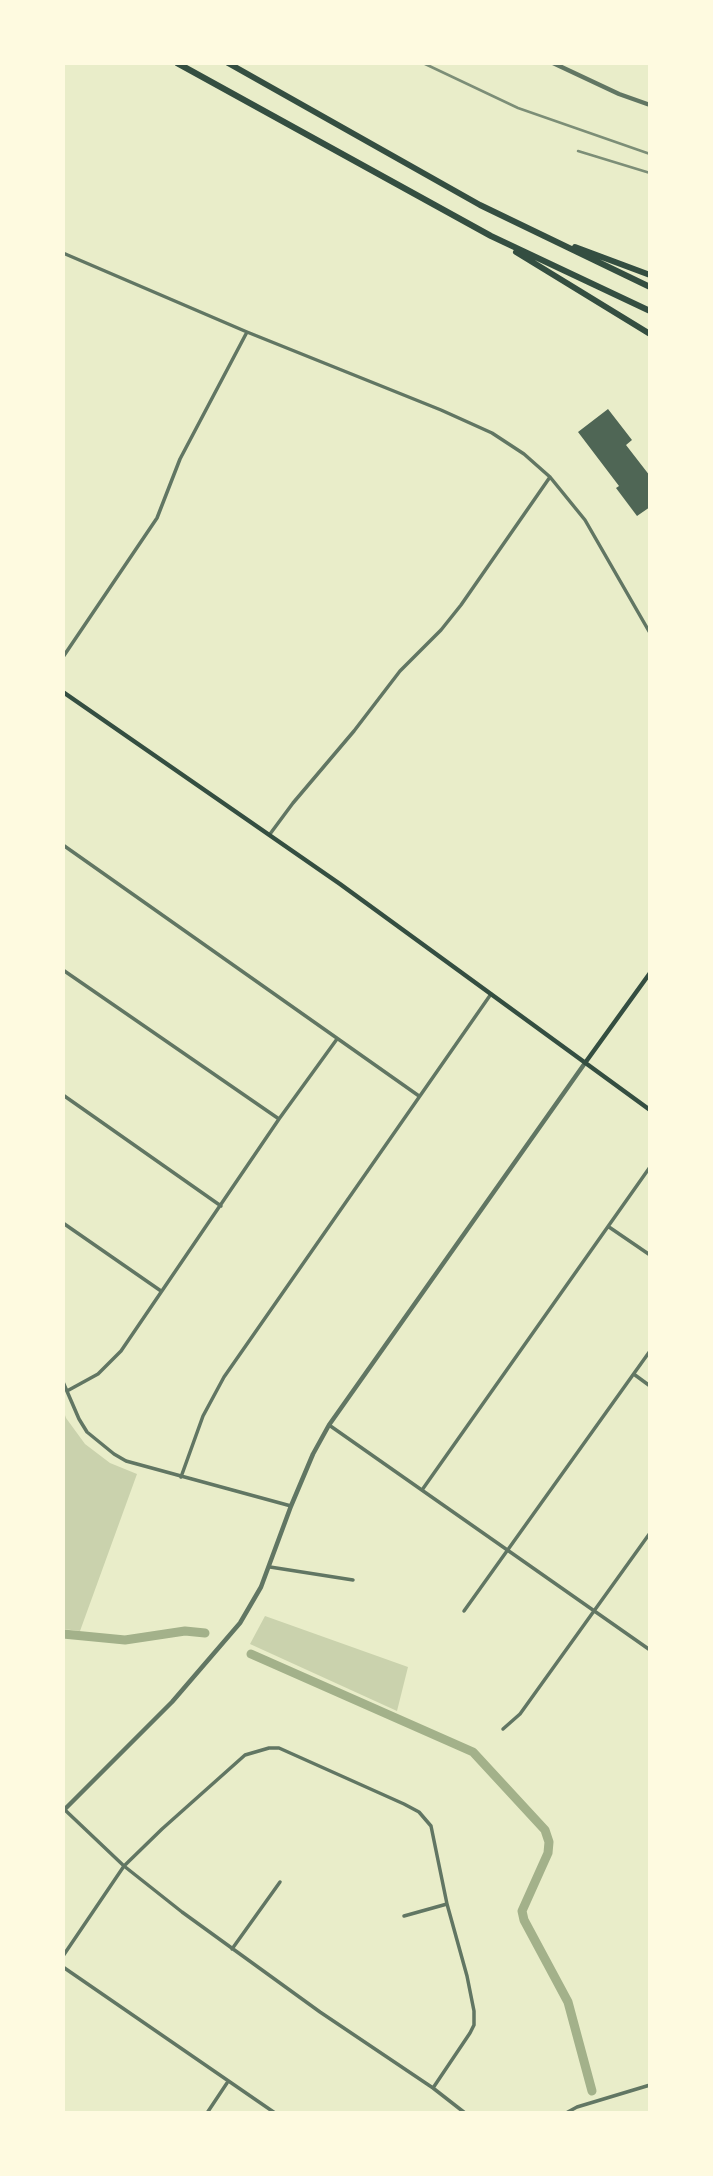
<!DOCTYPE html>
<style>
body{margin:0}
#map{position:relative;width:713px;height:2176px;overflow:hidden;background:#e9edc9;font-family:Barlow,sans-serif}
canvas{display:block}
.frame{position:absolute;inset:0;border:65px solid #fefae0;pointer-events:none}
</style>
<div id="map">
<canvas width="713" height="2176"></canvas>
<div class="frame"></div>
</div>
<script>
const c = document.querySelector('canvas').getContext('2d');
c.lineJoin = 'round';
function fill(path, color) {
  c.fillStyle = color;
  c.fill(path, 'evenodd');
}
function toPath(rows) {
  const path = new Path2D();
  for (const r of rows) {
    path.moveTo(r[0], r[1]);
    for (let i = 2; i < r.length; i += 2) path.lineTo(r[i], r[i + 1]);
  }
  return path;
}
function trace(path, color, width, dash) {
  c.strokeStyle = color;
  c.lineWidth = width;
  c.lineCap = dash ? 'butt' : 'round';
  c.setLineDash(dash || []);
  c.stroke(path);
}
fill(toPath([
 [63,1409,66,1418,85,1444,110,1463,137,1474,80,1631,63,1629],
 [265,1616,408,1667,397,1711,250,1644]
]), '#cad2ad');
trace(toPath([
 [63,1634,125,1640,185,1631,205,1633],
 [251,1654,473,1752,545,1830,549,1842,548,1853,522,1911,524,1920,568,2002,592,2091]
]), '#a3b18a', 9);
fill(toPath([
 [608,409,632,440,626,445,650,476,650,507,637,516,616,488,619,486,578,432]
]), '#4f6655');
trace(toPath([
 [63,253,247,332,441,410,492,433,524,454,550,477,585,520,650,633],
 [63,657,157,518,180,459,247,332],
 [270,834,293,803,354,731,400,671,441,630,461,605,550,477],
 [63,845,419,1096],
 [63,970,279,1119],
 [63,1095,221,1206],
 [63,1223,161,1291],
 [609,1227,650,1255],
 [635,1375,650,1386],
 [63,1382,79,1419,87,1432,114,1454,126,1461,291,1506],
 [67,1391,98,1374,121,1351,279,1119,337,1039],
 [329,1425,650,1650],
 [181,1477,203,1416,224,1377,491,994],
 [422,1490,650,1167],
 [270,1567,353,1580],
 [464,1611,650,1351],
 [503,1729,520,1714,650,1533],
 [650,1729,650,1741],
 [65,1810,124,1866,182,1912,320,2012,433,2088,465,2113],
 [404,1916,447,1904],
 [232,1949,280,1882],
 [63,1956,124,1866,162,1829,245,1755,269,1748,279,1748,404,1804,419,1812,431,1826,447,1904,467,1976,474,2011,474,2025,470,2033,433,2088],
 [63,1967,275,2113],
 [207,2113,227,2083],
 [566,2113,577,2107,650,2085]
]), '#617663', 3.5);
trace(toPath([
 [553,63,619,94,650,105],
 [63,1811,172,1702,240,1623,261,1587,291,1506,313,1454,329,1425,585,1063]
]), '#617663', 4.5);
trace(toPath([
 [63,692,340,884,650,1110],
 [585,1063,650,973]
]), '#344e41', 4.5);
trace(toPath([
 [177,63,491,236,650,311],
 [228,63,480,205,650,287],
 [575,247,650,275],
 [516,252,650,334]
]), '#344e41', 6);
trace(toPath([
 [423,63,518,108,650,154],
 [578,151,650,173]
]), '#7c8e77', 2.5);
</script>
